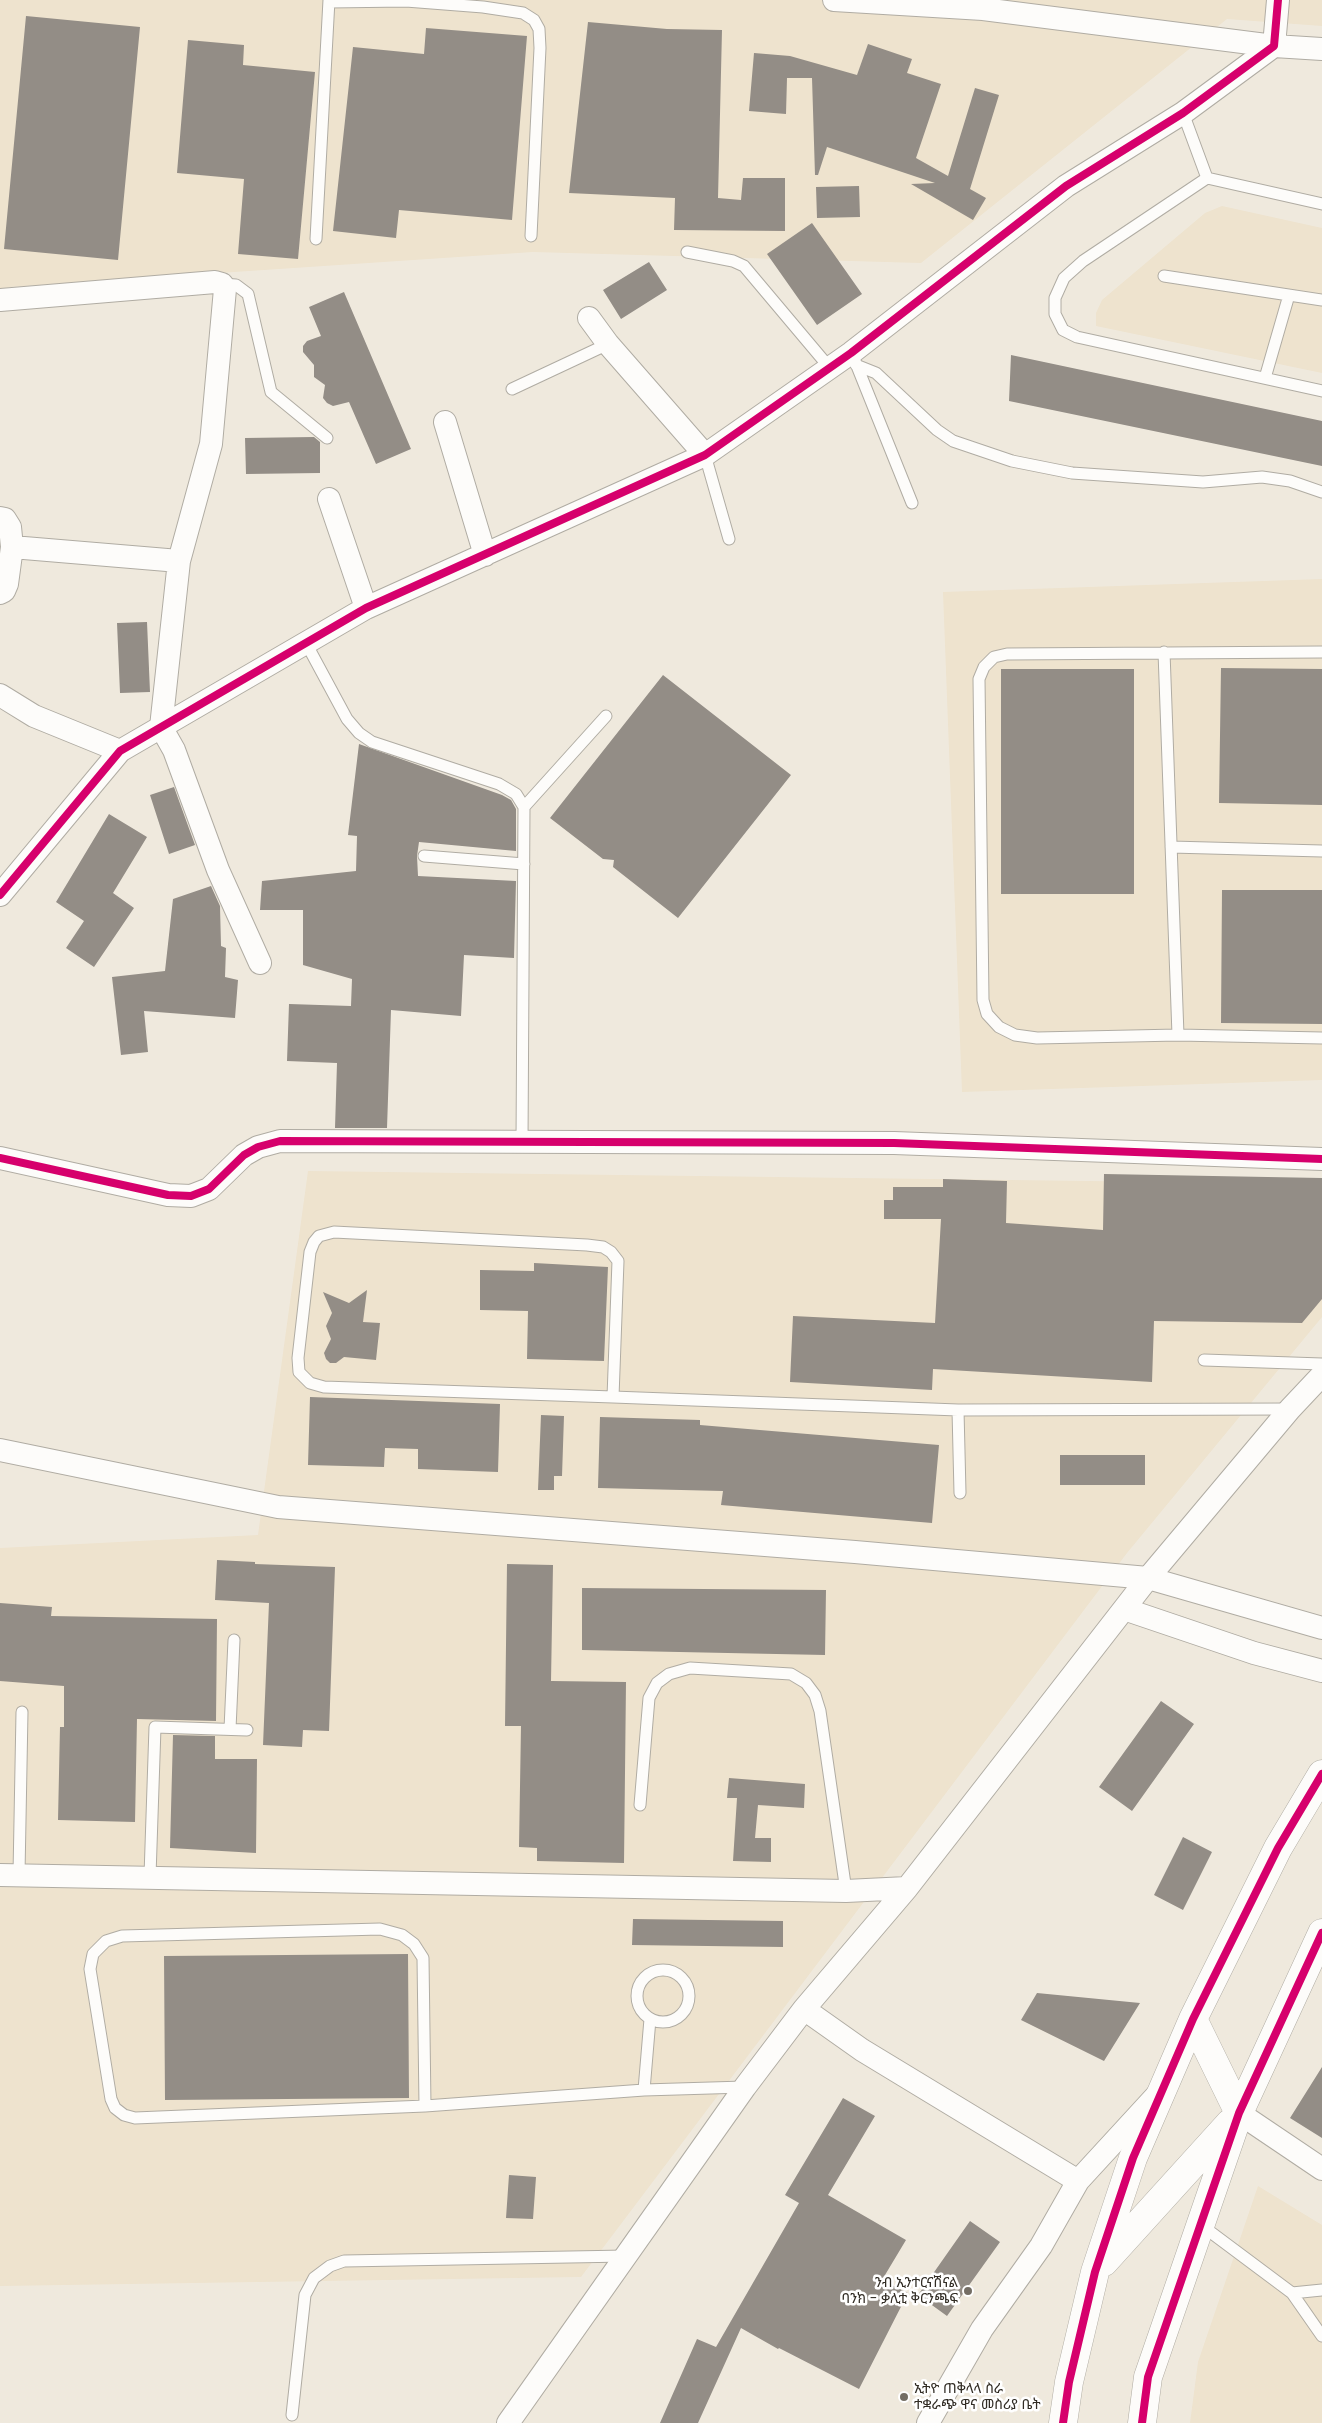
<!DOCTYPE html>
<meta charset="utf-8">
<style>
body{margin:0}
canvas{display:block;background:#efe9dd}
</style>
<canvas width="1322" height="2423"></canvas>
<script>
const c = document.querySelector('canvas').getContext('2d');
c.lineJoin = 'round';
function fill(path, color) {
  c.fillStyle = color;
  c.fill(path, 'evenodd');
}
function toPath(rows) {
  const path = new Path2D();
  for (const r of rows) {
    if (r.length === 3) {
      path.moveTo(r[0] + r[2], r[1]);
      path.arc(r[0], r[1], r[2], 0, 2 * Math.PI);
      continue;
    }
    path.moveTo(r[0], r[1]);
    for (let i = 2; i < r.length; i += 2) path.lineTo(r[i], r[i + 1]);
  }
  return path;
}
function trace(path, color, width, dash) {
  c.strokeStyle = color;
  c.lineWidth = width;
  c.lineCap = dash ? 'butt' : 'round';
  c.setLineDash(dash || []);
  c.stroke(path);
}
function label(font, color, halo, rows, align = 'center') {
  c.font = font + ' Poppins,"Noto Sans Ethiopic",sans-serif';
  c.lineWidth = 5;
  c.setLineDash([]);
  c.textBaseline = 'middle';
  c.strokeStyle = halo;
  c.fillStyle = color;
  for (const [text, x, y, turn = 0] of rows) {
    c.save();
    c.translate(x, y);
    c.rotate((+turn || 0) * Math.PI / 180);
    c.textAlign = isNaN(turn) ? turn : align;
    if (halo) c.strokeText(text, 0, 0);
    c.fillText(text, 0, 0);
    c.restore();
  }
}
fill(toPath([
 [0,0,1322,0,1322,26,1227,19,921,263,533,252,10,287,0,289],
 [1222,206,1322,228,1322,373,1096,326,1096,313,1102,300,1205,213],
 [1322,579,1322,1080,962,1092,943,592],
 [308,1171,1322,1184,1322,1317,1127,1553,581,2277,0,2286,0,1548,258,1535],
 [1258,2186,1322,2225,1322,2423,1190,2423,1198,2362]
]), '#eee3ce');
fill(toPath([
 [26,16,140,27,118,260,4,249],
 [588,22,667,29,722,30,718,198,741,200,743,178,785,178,785,231,674,230,675,198,569,193],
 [426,28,527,36,512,220,399,210,396,238,333,231,353,47,424,54],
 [188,40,244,45,243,65,315,72,298,259,238,254,244,179,177,173],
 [868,44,912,59,907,73,941,84,916,158,948,176,975,88,999,95,970,189,986,198,973,220,911,184,935,183,827,147,818,175,815,175,812,78,787,78,786,114,749,111,754,53,790,56,857,75],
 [859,186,860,217,817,218,816,187],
 [812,223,862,294,817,325,767,254],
 [649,262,667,290,621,319,603,290],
 [344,292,411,449,376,464,349,402,333,406,327,403,323,398,325,385,314,377,314,365,303,352,303,346,307,341,321,336,309,307],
 [1011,355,1322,421,1322,466,1009,401],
 [314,437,320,442,320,473,246,474,245,438],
 [147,622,150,692,120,693,117,623],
 [1221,668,1322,669,1322,805,1219,803],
 [1001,669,1134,669,1134,894,1001,894],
 [663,675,791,775,678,918,613,867,614,860,603,859,550,818],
 [359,744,502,795,511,800,516,809,516,851,419,842,417,856,418,876,516,881,514,958,464,955,461,1016,391,1010,387,1128,335,1128,337,1063,287,1061,289,1004,351,1006,352,979,303,965,303,910,260,910,262,881,356,871,357,836,348,835],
 [174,787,195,845,169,854,150,795],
 [109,814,147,837,113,893,134,908,94,967,66,948,84,921,56,902],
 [211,886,220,906,221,946,226,948,225,977,238,980,235,1018,144,1011,148,1052,121,1055,112,977,165,971,173,899],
 [1222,890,1322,890,1322,1024,1221,1023],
 [1104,1174,1322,1178,1322,1299,1302,1323,1154,1321,1152,1382,933,1369,932,1390,790,1382,793,1316,935,1323,941,1219,884,1219,884,1200,893,1200,893,1187,943,1187,943,1179,1007,1181,1006,1223,1103,1230],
 [534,1263,608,1267,604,1361,527,1359,528,1311,480,1310,480,1270,534,1271],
 [367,1290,363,1322,380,1323,376,1360,344,1357,336,1363,330,1363,326,1359,324,1353,331,1339,326,1326,332,1313,323,1292,349,1303],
 [310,1397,500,1404,498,1472,418,1469,418,1449,385,1448,384,1467,308,1465],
 [541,1415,564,1416,562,1476,554,1476,554,1490,538,1490],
 [600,1417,700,1420,700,1425,939,1445,932,1523,721,1505,723,1491,598,1488],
 [1060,1455,1145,1455,1145,1485,1060,1485],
 [217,1560,255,1562,255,1564,335,1567,329,1731,303,1730,302,1747,263,1745,269,1603,215,1600],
 [507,1564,553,1565,551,1681,626,1682,624,1863,537,1861,537,1848,519,1847,521,1726,505,1726],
 [582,1588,826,1590,825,1655,582,1650],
 [0,1603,52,1607,51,1616,217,1619,216,1721,137,1719,135,1822,58,1820,60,1727,64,1727,64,1686,0,1681],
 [1161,1701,1194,1724,1132,1811,1099,1787],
 [173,1735,215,1736,215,1759,257,1759,256,1853,170,1848],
 [729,1778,805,1784,804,1808,758,1805,755,1838,771,1838,771,1862,733,1861,737,1798,727,1798],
 [1183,1837,1212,1852,1183,1910,1154,1895],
 [633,1919,783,1921,783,1947,632,1945],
 [408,1954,409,2098,165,2100,164,1956],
 [1037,1993,1140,2003,1104,2061,1021,2020],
 [1322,2067,1322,2138,1290,2118],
 [843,2098,875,2116,828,2195,906,2240,882,2280,908,2293,859,2389,779,2348,778,2349,741,2328,698,2423,660,2423,697,2339,716,2347,799,2203,785,2195],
 [509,2175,536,2177,533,2219,506,2218],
 [970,2221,1000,2242,947,2316,918,2295]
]), '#938d86');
const lane = toPath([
 [329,2,406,1,483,7,523,13,534,20,539,29,540,48,531,236],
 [1183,113,1207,178],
 [1322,204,1207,178,1083,261,1064,278,1055,298,1055,314,1063,330,1077,337,1322,391],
 [316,239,329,0],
 [687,252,733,261,744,266,829,367],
 [1164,276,1322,300],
 [222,284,236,285,248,294,271,392,327,438],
 [855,361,912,503],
 [856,365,876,373,937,430,953,441,1012,461,1072,473,1203,482,1262,477,1290,481,1322,492],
 [1265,378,1289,295],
 [512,389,608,344],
 [705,455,729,539],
 [306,643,347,719,359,733,372,742,499,784,516,794,524,807,522,1142],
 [1164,652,1178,1035],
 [1322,652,1007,654,994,657,984,667,979,679,983,1000,987,1014,999,1027,1015,1035,1037,1038,1178,1035,1322,1038],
 [524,807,606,716],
 [1171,847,1322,851],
 [424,856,524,864],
 [1204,1360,1322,1364],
 [613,1397,618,1261,611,1252,603,1247,587,1245,334,1232,319,1236,314,1242,310,1252,298,1358,299,1372,310,1383,324,1387,613,1397,958,1410,1290,1409],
 [958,1410,960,1493],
 [230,1729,234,1640],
 [640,1805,649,1698,657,1683,669,1674,690,1668,791,1674,806,1683,815,1695,820,1711,846,1891],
 [19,1874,22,1712],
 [150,1876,155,1727,247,1730],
 [663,1996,26],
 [644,2090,650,2019],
 [425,2106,423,1958,414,1944,402,1935,380,1929,122,1936,106,1941,93,1954,90,1969,111,2099,115,2108,124,2115,135,2118,425,2106,644,2090,744,2087],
 [1201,2225,1292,2293,1322,2336],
 [1292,2293,1322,2290],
 [292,2415,305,2295,314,2278,330,2266,344,2261,626,2256]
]);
const street = toPath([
 [834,0,983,9,1274,46,1322,49],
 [0,300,215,282,222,284,225,289,211,444,179,561,161,727,174,750,218,870,260,963],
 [589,318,608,344,705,455],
 [445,422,485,555],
 [329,499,366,608],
 [0,518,5,519,10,527,12,547,179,561],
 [0,593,4,591,7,584,12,547],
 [0,695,34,716,120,751],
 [0,895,120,751,366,608,705,455,851,353,1066,186,1183,113,1274,46,1278,0],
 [0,1158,168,1195,191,1196,209,1189,244,1155,258,1147,280,1141,894,1143,1322,1159],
 [0,1450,278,1507,855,1552,1148,1578,1322,1628],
 [1124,1609,1254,1653,1322,1671],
 [0,1875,846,1891,907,1888],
 [804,2009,862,2050,1078,2181],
 [1239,2113,1322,2169],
 [508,2423,745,2087,804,2009,907,1888,1148,1578,1290,1409,1322,1375],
 [928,2423,982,2329,1041,2246,1078,2181,1157,2095]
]);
const primary = toPath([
 [1193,2019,1239,2113],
 [1104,2262,1230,2123],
 [1063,2423,1069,2382,1095,2272,1133,2158,1193,2019,1278,1848,1322,1774],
 [1142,2423,1148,2377,1239,2113,1322,1933]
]);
trace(lane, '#b0aca3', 13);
trace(street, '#b0aca3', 24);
trace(primary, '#b0aca3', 29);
trace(lane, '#fdfcfa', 11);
trace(street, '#fdfcfa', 22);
trace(primary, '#fdfcfa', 28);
trace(toPath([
 [0,895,120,751,366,608,705,455,851,353,1066,186,1183,113,1274,46,1278,0],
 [0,1158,168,1195,191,1196,209,1189,244,1155,258,1147,280,1141,894,1143,1322,1159],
 [1063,2423,1069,2382,1095,2272,1133,2158,1193,2019,1278,1848,1322,1774],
 [1142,2423,1148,2377,1239,2113,1322,1933]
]), '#d6006c', 8);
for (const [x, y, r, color] of [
 [968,2291,5,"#746e65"],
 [904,2397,5,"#746e65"]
]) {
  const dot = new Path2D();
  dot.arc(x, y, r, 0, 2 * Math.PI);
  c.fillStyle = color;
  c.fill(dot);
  trace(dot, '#fff', 2);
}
label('14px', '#312c24', '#fff', [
 ["ንብ ኢንተርናሽናል",958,2283],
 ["ባንክ - ቃሊቲ ቅርንጫፍ",958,2299],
 ["ኢትዮ ጠቅላላ ስራ",914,2389,"left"],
 ["ተቋራጭ ዋና መስሪያ ቤት",914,2405,"left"]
], 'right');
</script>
